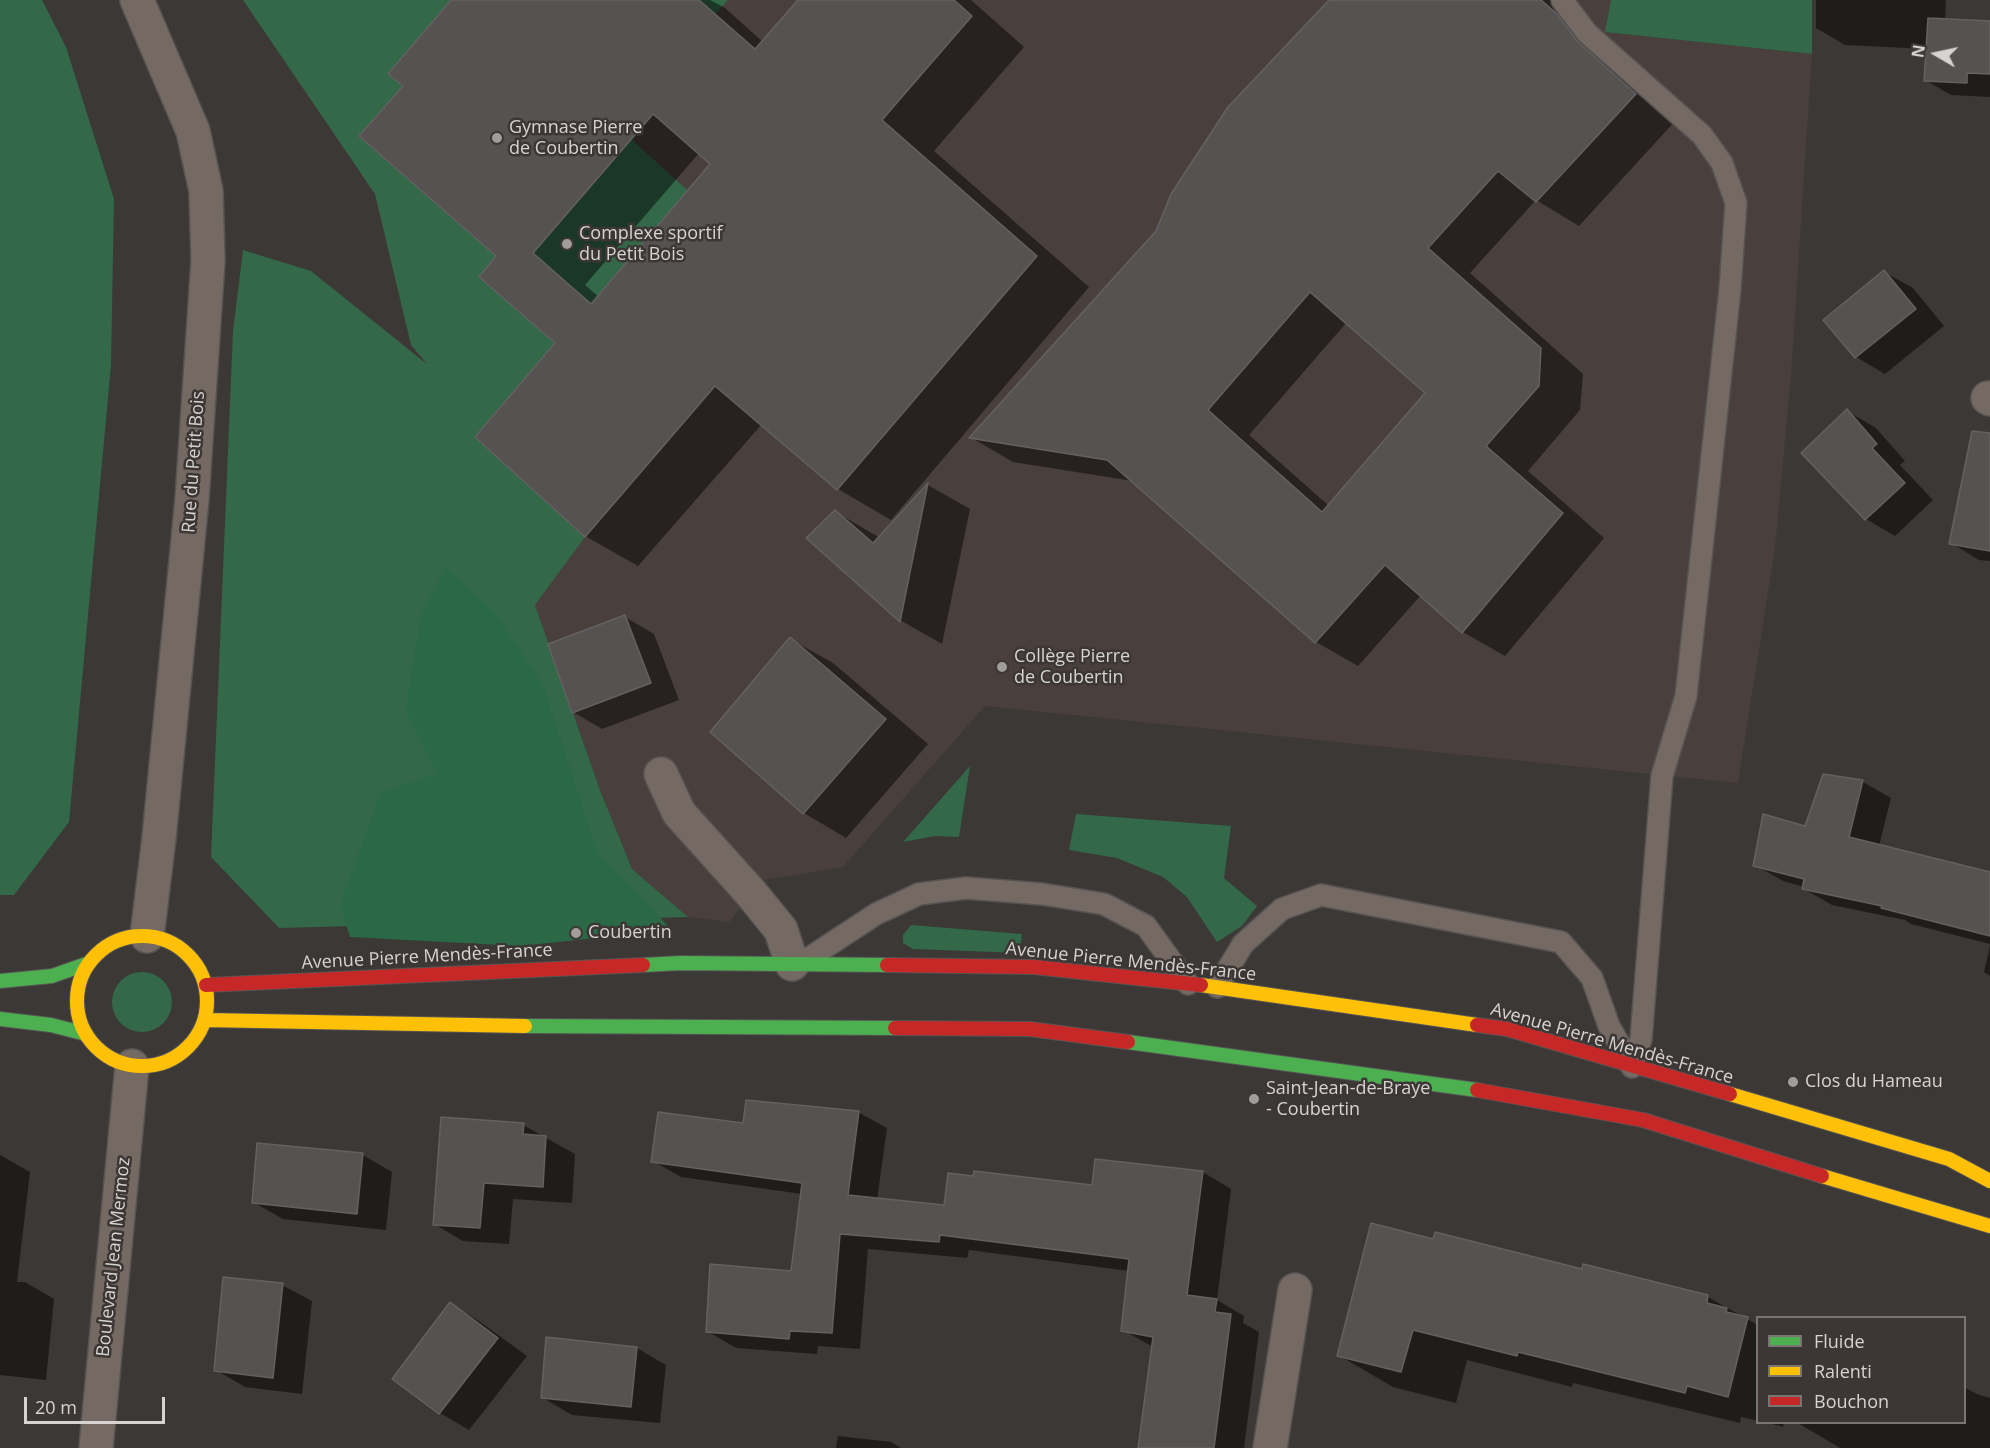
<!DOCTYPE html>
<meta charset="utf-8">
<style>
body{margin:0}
#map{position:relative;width:1990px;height:1448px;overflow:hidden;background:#3b3836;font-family:"Open Sans",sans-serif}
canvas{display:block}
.legend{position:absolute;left:1756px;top:1316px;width:210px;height:108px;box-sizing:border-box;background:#3c3735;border:2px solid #7a7573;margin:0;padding:8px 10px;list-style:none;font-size:18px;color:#d6d3d1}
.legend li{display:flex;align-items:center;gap:12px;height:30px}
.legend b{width:30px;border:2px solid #7a7573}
.north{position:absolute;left:1906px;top:24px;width:60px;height:60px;-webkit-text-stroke:4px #3c3735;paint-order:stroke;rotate:279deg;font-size:16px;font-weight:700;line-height:24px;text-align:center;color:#d6d3d1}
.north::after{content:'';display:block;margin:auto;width:21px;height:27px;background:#d6d3d1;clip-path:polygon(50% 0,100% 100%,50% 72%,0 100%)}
.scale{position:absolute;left:24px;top:1397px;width:141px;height:27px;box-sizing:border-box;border:3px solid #d6d3d1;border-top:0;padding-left:8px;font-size:18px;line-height:21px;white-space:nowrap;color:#d6d3d1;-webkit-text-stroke:4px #3c3735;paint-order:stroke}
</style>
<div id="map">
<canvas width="1990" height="1448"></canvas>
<ul class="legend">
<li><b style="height:8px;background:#4caf50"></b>Fluide</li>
<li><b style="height:8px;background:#ffc107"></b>Ralenti</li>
<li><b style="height:8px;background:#c62828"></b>Bouchon</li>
</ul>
<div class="north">N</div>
<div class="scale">20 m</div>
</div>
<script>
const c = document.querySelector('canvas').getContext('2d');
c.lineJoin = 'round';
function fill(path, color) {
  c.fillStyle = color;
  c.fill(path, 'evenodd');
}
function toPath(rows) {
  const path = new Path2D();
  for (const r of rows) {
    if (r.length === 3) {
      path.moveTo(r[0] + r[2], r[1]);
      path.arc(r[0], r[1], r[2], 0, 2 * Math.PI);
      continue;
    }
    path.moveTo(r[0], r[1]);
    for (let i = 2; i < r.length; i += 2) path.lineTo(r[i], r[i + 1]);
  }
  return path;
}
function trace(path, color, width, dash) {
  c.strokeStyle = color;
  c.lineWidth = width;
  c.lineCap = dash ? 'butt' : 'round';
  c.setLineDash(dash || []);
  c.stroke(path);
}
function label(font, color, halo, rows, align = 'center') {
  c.font = font + ' "Open Sans",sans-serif';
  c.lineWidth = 5;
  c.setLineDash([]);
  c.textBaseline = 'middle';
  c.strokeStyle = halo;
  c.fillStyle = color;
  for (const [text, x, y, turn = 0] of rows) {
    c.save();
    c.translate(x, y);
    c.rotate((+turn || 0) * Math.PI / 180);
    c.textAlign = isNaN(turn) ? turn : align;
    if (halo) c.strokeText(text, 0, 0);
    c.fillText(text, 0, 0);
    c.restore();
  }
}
fill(toPath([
 [243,0,1611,0,1606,32,1812,54,1791,376,1775,548,1738,783,985,706,843,867,762,880,729,922,688,917,632,869,600,790,535,605,575,550,411,345,375,194]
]), '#493f3c');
fill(toPath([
 [0,0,42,0,66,47,114,199,111,365,69,822,14,895,0,895],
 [243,0,728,0,715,14,729,26,632,140,801,293,780,312,585,537,535,605,600,790,632,869,688,917,279,928,211,857,233,331,243,250,311,271,428,365,411,345,375,194],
 [1611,0,1812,0,1812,54,1605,32],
 [970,766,959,837,935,836,903,842],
 [1076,814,1231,826,1224,878,1257,906,1242,926,1217,942,1187,897,1163,877,1117,858,1069,850],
 [911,925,1022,934,1020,953,913,949,903,943,903,935],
 [142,1002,30]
]), '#336849');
fill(toPath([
 [446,568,494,611,543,685,597,851,672,930,520,946,350,937,340,905,381,792,438,774,406,711,421,613]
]), '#2a6846');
fill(toPath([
 [453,0,710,0,725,8,763,42,800,0,971,0,1024,47,934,151,1089,287,891,520,838,489,762,424,638,566,585,536,558,343,498,256,405,86],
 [699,153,712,164,599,297,585,285],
 [1328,0,1554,0,1677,119,1579,226,1536,200,1470,273,1583,374,1580,410,1528,471,1604,538,1505,656,1463,632,1421,595,1358,666,1316,642,1133,481,1013,462,972,438,1157,232,1329,1],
 [1347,322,1427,393,1329,506,1249,435],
 [1816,0,1946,0,1945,20,1990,23,1990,97,1951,95,1925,80,1928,49,1845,45,1816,28],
 [1884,272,1913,288,1944,326,1885,374,1856,357],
 [1847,411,1876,428,1905,461,1900,465,1933,500,1895,536,1866,519],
 [928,485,970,509,942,644,900,620,808,538,836,512,880,538],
 [1990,495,1990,561,1979,560,1951,543],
 [625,617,654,634,679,700,602,729,573,712],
 [790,639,833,663,928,744,846,838,804,813,712,731],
 [1824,775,1863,782,1891,798,1879,846,1990,874,1990,944,1911,924,1905,920,1832,905,1804,889,1804,887,1783,881,1755,865,1806,827],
 [1990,946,1990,976,1984,972],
 [858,1112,887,1128,877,1200,945,1207,1093,1187,1096,1160,1203,1172,1231,1189,1217,1300,1244,1316,1243,1323,1259,1332,1244,1448,1140,1448,1153,1347,1123,1330,1129,1271,969,1250,967,1258,868,1249,860,1349,818,1346,817,1354,736,1348,707,1331,793,1272,802,1194,681,1177,653,1161,744,1125],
 [523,1125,575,1154,572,1203,513,1199,509,1244,463,1241,434,1224],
 [259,1144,363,1155,392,1172,386,1230,283,1219,253,1202],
 [0,1155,30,1172,17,1282,25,1282,54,1299,46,1380,0,1375],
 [1434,1241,1583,1271,1584,1266,1708,1297,1747,1319,1758,1325,1758,1421,1741,1417,1740,1423,1573,1383,1572,1387,1467,1360,1456,1403,1393,1387,1338,1355],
 [282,1285,312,1301,302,1394,245,1387,216,1370],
 [450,1304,479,1321,527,1356,469,1430,440,1413,394,1378],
 [637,1348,666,1365,660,1423,572,1415,543,1398],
 [1964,1387,1977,1394,1990,1398,1990,1448,1840,1448,1796,1422,1964,1422],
 [1765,1422,1784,1422,1783,1427],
 [838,1436,891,1442,901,1448,836,1448]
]), '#0007');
const building = toPath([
 [451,0,699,0,755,49,798,0,954,0,972,16,882,120,1037,256,837,490,715,386,585,537,475,437,555,343,479,277,496,256,359,136,403,86,388,74,451,0],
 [653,114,710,164,591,304,533,253,653,114],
 [1329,0,1541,0,1556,13,1578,42,1636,94,1536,202,1498,171,1428,248,1541,348,1539,386,1486,446,1563,513,1462,633,1385,565,1315,643,1107,460,969,438,1156,231,1171,194,1228,107,1329,0],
 [1310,292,1425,393,1322,512,1208,410,1310,292],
 [1928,18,1990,21,1990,74,1967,73,1967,83,1924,81,1928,18],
 [1884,270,1916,309,1855,358,1823,320,1884,270],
 [1847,409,1877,444,1872,448,1905,483,1865,520,1801,453,1847,409],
 [1972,431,1990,433,1990,551,1949,544,1972,431],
 [928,483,900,622,806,538,835,510,873,543,928,483],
 [625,615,651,683,572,713,548,644,625,615],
 [790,637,886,719,803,814,710,732,790,637],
 [1823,774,1863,780,1849,837,1990,872,1990,936,1881,908,1882,906,1802,889,1804,879,1753,866,1763,814,1805,826,1823,774],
 [746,1100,859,1111,848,1195,944,1205,948,1173,973,1176,974,1171,1092,1185,1095,1159,1203,1171,1187,1295,1217,1299,1215,1312,1231,1314,1214,1448,1138,1448,1153,1337,1121,1331,1129,1259,940,1235,939,1242,840,1234,832,1333,790,1331,789,1339,706,1332,710,1264,791,1271,802,1183,651,1162,658,1112,743,1123,746,1100],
 [441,1117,524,1123,523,1134,546,1136,543,1187,484,1183,480,1228,433,1225,441,1117],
 [257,1143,363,1153,357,1214,252,1203,257,1143],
 [1371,1223,1433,1239,1435,1232,1582,1269,1583,1264,1708,1295,1707,1303,1727,1308,1726,1312,1748,1317,1728,1397,1687,1386,1685,1393,1518,1352,1517,1356,1413,1330,1401,1372,1337,1356,1371,1223],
 [223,1277,283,1283,273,1378,214,1371,223,1277],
 [450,1302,498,1338,439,1414,392,1379,450,1302],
 [546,1337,637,1347,631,1407,541,1398,546,1337]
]);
fill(building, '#555251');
trace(building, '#646160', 1.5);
const lane = toPath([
 [1562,0,1587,33,1702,135,1722,163,1736,203,1730,289,1686,696,1662,776,1641,1039,1632,1067],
 [800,964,876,914,919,894,966,888,1042,894,1104,904,1146,926,1188,984],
 [1217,987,1243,944,1282,909,1321,895,1561,942,1592,978,1609,1026,1632,1067]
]);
const street = toPath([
 [137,0,193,131,206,191,208,261,192,499,159,838,147,936],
 [1988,398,1990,399],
 [661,774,679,813,751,893,781,930,792,964],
 [96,1448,132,1066],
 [1270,1448,1295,1290]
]);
const fast = toPath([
 [643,965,681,963,887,965],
 [0,981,52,976,89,963],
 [0,1019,51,1025,86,1034],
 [525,1026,895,1028],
 [1128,1042,1477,1090]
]);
const slow = toPath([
 [142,1001,65],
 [1201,985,1477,1025],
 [205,1020,525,1026],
 [1730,1094,1949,1159,1990,1181],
 [1822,1176,1990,1226]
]);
const jam = toPath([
 [887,965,1034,967,1201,985],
 [206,985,643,965],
 [1477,1025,1507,1029,1730,1094],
 [895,1028,1030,1029,1128,1042],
 [1477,1090,1643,1120,1822,1176]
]);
trace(lane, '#565453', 24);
trace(street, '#565453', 36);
trace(fast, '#565453', 16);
trace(slow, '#565453', 16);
trace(jam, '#565453', 16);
trace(lane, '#756964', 21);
trace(street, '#756964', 33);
trace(fast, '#4caf50', 14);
trace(slow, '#ffc107', 14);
trace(jam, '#c62828', 14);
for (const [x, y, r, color] of [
 [497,138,6,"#a09d9b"],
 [567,244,6,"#a09d9b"],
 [1002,667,6,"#a09d9b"],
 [576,933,6,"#a09d9b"],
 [1793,1082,6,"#a09d9b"],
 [1254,1099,6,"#a09d9b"]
]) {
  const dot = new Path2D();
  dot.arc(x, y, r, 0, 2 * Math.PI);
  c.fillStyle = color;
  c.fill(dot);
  trace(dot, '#3c3735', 2);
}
label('18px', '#d6d3d1', '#3c3735', [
 ["Gymnase Pierre",509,128],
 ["de Coubertin",509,149],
 ["Complexe sportif",579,234],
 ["du Petit Bois",579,255],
 ["Collège Pierre",1014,657],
 ["de Coubertin",1014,678],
 ["Coubertin",588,933],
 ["Clos du Hameau",1805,1082],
 ["Saint-Jean-de-Braye",1266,1089],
 ["- Coubertin",1266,1110]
], 'left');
label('18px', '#d6d3d1', '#3c3735', [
 ["Rue du Petit Bois",194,462,-86],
 ["Avenue Pierre Mendès-France",427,957,-3],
 ["Avenue Pierre Mendès-France",1131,962,6],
 ["Avenue Pierre Mendès-France",1612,1044,16],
 ["Boulevard Jean Mermoz",114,1257,-84]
]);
</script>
